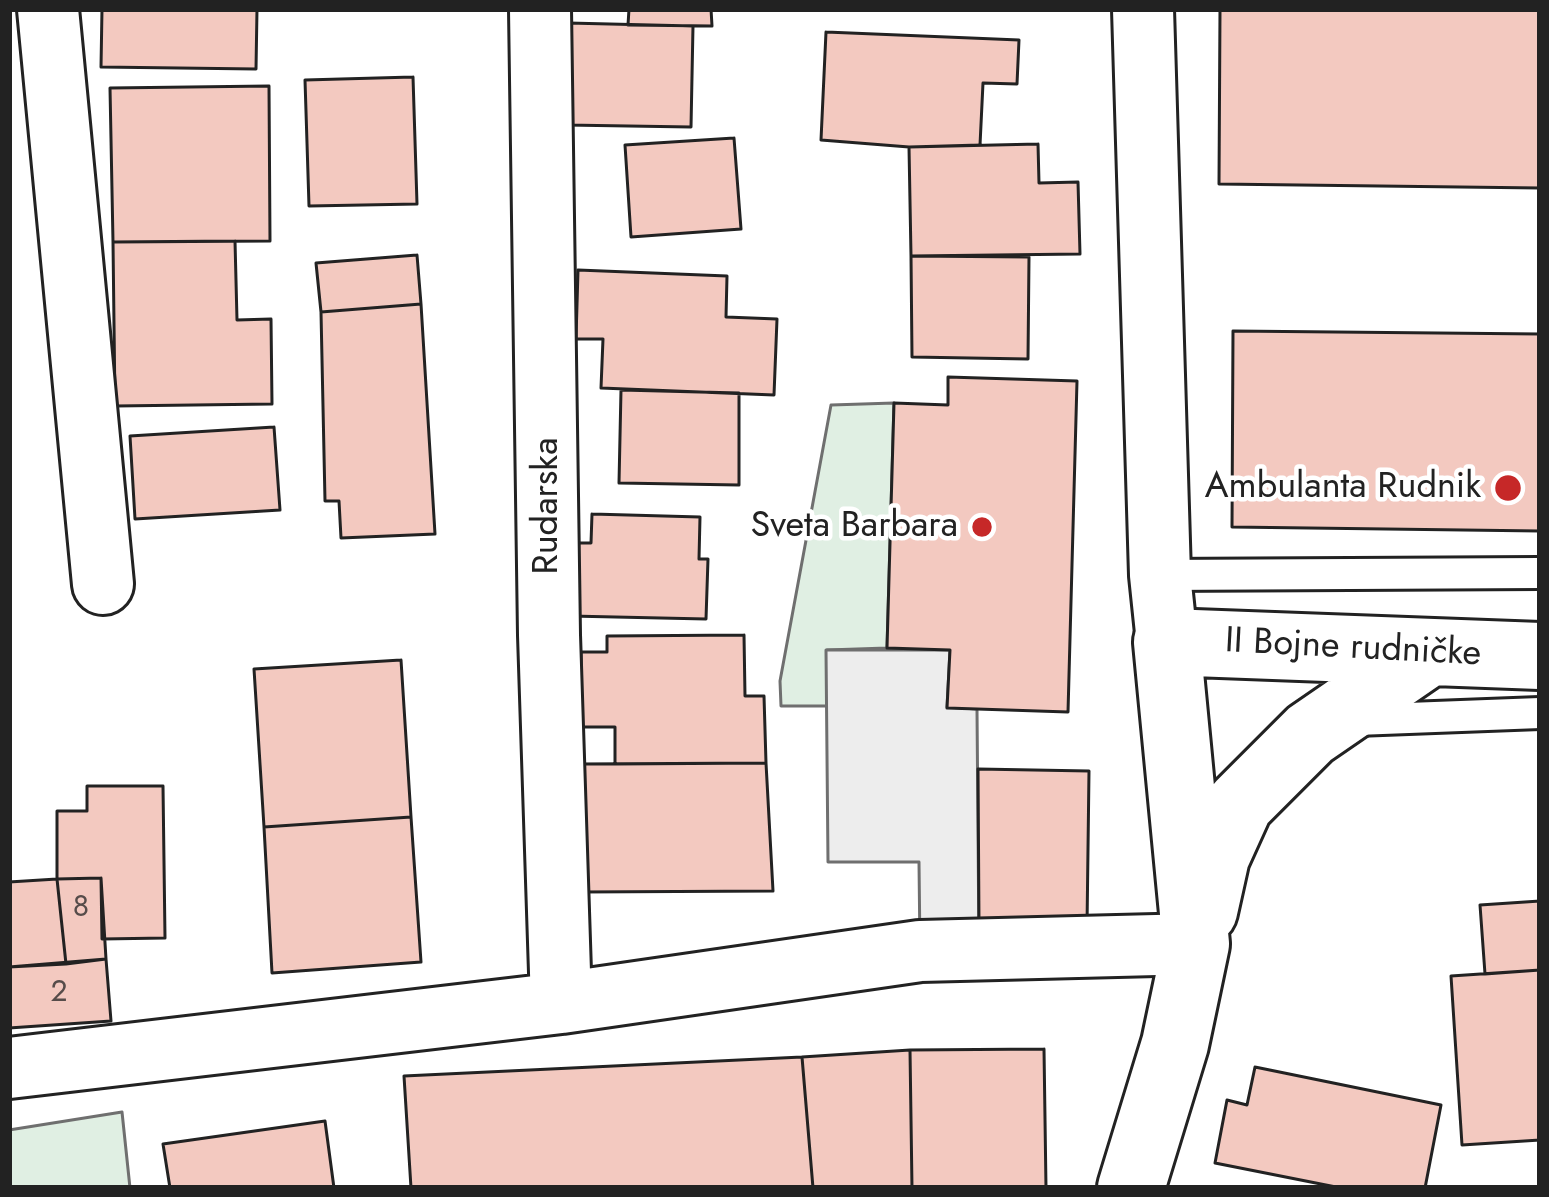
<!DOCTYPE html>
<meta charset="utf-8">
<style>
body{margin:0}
#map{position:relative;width:1549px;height:1197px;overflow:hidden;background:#fff;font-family:Jost,sans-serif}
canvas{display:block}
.frame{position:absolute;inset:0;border:12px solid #222;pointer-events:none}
</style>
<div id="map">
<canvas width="1549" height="1197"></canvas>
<div class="frame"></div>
</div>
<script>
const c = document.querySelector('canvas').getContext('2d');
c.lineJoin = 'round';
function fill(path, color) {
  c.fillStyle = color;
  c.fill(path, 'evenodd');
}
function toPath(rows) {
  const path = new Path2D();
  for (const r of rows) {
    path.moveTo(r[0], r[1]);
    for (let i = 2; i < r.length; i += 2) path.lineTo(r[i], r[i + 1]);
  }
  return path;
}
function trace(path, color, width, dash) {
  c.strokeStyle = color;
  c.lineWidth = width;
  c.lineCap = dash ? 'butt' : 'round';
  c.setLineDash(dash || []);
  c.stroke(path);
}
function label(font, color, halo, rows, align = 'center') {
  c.font = font + ' Jost,sans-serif';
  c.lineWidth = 9;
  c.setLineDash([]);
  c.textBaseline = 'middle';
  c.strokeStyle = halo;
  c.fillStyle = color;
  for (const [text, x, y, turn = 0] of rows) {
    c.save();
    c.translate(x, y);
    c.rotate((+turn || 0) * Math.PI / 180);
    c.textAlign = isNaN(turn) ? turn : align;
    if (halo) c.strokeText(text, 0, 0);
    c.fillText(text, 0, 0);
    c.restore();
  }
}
const green = toPath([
 [894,403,887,648,827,650,827,706,781,706,780,681,831,405,894,403],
 [122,1112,130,1188,9,1188,9,1130,122,1112]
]);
fill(green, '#e0efe3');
trace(green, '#6f6f6f', 3);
const parking = toPath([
 [826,650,950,650,947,707,977,709,979,951,920,951,919,862,828,862,826,650]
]);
fill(parking, '#ededed');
trace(parking, '#6f6f6f', 3);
const building = toPath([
 [102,9,257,9,256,69,101,67,102,9],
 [629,9,711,9,712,26,628,25,629,9],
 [1220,9,1540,9,1540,188,1219,184,1220,9],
 [568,23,693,26,691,127,566,125,568,23],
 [826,32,1019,40,1017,84,983,83,980,145,909,147,821,140,826,32],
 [413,77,417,204,309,206,305,80,413,77],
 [269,86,270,241,113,242,110,88,269,86],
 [734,138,741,229,631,237,625,145,734,138],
 [1038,144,1039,183,1078,182,1080,254,911,256,909,147,1038,144],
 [235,241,237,320,271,319,272,404,115,406,113,242,235,241],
 [417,255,421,304,321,312,316,263,417,255],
 [911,256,1029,257,1028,359,912,357,911,256],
 [578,270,727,276,726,317,777,319,774,395,601,388,603,339,576,339,578,270],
 [421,304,435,534,341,538,339,501,325,501,321,312,421,304],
 [1233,331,1540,334,1540,531,1232,527,1233,331],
 [948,377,1077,381,1068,712,947,708,950,650,887,648,894,403,948,405,948,377],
 [621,390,739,393,739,485,619,483,621,390],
 [274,427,280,510,135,519,130,436,274,427],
 [592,514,700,517,699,559,708,559,706,619,570,616,572,543,591,543,592,514],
 [744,635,745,696,764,696,766,763,615,764,615,727,582,727,581,652,607,652,607,636,744,635],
 [401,660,411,817,264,827,254,669,401,660],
 [766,763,773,891,581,892,579,764,766,763],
 [978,769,1089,771,1087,927,979,925,978,769],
 [87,786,163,786,165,938,102,939,101,878,57,879,57,811,87,811,87,786],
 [411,817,421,962,272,973,264,827,411,817],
 [101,878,106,959,66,964,57,879,101,878],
 [57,879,66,964,9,967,9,882,57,879],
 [1540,901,1540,970,1485,974,1480,905,1540,901],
 [106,959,111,1021,9,1028,9,967,106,959],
 [1540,970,1540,1140,1462,1145,1451,976,1540,970],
 [1044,1049,1046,1188,912,1188,910,1050,1044,1049],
 [910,1050,912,1188,813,1188,802,1057,910,1050],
 [802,1057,813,1188,411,1188,404,1076,802,1057],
 [1255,1067,1441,1105,1425,1188,1341,1188,1215,1163,1227,1100,1247,1105,1255,1067],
 [325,1121,334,1188,170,1188,163,1144,325,1121]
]);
fill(building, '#f3c9c0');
trace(building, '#222', 3);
const service = toPath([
 [1160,575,1540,573],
 [1356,720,1540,713]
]);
const minor = toPath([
 [48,9,103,584],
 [540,9,549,635,561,1003],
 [1143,9,1160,575,1167,642],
 [9,1068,561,1003,920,951,1196,944]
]);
const tertiary = toPath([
 [1204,911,1216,857,1240,804,1310,734,1425,655],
 [1131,1188,1175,1044,1196,944,1167,642,1540,656]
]);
trace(service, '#222', 36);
trace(minor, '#222', 66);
trace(tertiary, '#222', 72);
trace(service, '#fff', 30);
trace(minor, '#fff', 60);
trace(tertiary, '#fff', 66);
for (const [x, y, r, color] of [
 [1508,488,15,"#c62828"],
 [982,527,12,"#c62828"]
]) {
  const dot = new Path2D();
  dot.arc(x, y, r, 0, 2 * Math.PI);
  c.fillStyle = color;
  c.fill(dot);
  trace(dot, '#fff', 4.5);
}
label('30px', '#564c4a', null, [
 ["8",81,909],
 ["2",59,994]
]);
label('36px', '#222', '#fff', [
 ["Ambulanta Rudnik",1481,488],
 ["Sveta Barbara",958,527]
], 'right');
label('36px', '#222', '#fff', [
 ["Rudarska",548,506,-90],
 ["II Bojne rudničke",1353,649,3]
]);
</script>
